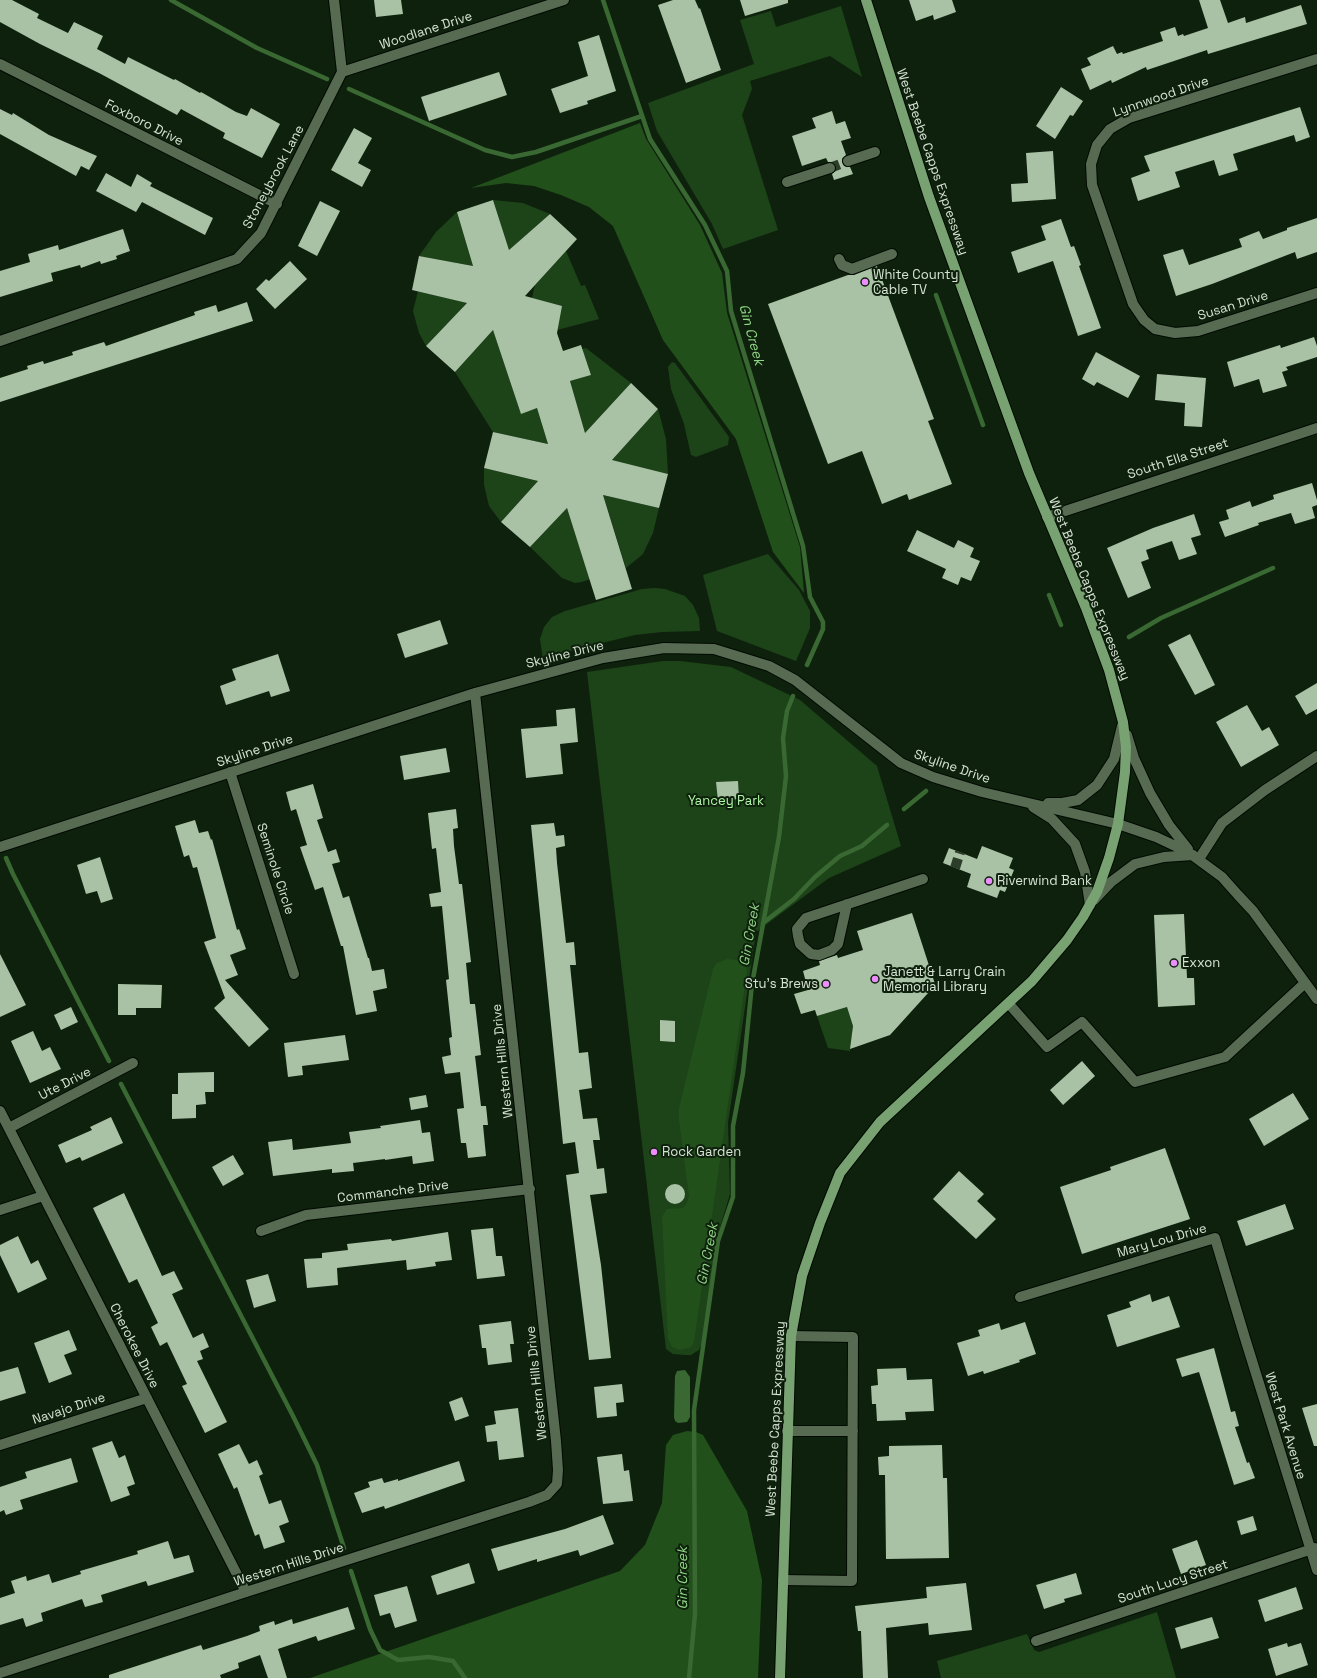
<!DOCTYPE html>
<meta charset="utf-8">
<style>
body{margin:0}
canvas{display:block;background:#0e210c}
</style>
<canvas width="1317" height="1678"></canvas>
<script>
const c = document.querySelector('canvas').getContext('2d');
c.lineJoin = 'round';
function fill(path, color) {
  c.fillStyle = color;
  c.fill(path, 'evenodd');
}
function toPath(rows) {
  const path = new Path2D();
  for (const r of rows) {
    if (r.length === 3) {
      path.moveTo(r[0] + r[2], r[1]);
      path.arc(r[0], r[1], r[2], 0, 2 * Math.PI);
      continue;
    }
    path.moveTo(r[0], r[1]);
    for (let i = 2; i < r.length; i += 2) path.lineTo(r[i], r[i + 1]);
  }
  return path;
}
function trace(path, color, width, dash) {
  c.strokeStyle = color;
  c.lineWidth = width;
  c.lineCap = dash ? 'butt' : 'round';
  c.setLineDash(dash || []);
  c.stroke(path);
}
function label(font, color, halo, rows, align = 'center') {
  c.font = font + ' "Space Grotesk",sans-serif';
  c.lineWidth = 4;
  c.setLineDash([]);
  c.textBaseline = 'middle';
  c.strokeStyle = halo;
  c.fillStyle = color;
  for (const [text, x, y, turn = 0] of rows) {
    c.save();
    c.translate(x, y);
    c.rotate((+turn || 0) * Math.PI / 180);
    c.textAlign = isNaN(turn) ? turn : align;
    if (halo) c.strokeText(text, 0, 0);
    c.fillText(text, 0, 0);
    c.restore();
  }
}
fill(toPath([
 [841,6,862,77,830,56,750,81,752,89,742,115,778,230,723,249,712,224,657,131,648,103,754,64,740,20,771,11,776,27],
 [493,200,523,203,550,214,509,250],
 [457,212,473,266,419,256,436,232],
 [566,251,581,286,585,285,599,319,557,330,561,306,532,298,535,285],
 [418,291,467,303,426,346,419,333,413,311],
 [493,330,521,413,537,408,548,444,493,432,455,372],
 [586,348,631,383,585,433,570,381,591,375,582,349],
 [672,362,675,363,729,437,728,445,696,457,691,455,684,424,671,389,668,367],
 [658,409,666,439,668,474,612,460],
 [484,468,538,481,501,522,489,506,484,485],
 [603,495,659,508,653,533,643,554,626,568],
 [567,508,590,579,582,582,575,583,562,578,530,547],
 [768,554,799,590,810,611,810,628,796,661,717,631,703,575],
 [655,588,665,589,685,596,693,605,699,618,700,631,662,632,635,635,577,649,543,660,540,639,544,627,552,617,565,611,642,589],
 [663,661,680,661,731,667,800,700,877,766,901,846,829,878,756,932,728,1123,730,1194,716,1240,703,1340,699,1350,691,1355,685,1355,673,1354,666,1349,587,672],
 [847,1007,853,1026,850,1051,828,1048,817,1016],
 [1157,1612,1176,1678,941,1678,937,1661,1027,1634,1034,1650,1039,1652]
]), '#1d4318');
fill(toPath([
 [640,123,646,139,700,225,722,273,727,313,800,547,804,593,773,552,736,439,663,340,613,226,589,207,561,195,534,186,506,183,471,188],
 [727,959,738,960,742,962,746,966,747,971,694,1342,691,1347,680,1350,672,1347,668,1339,662,1217,667,1209,683,1208,687,1203,689,1196,679,1120,679,1108,713,969,717,963],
 [687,1431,696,1432,703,1435,747,1511,762,1580,758,1678,310,1678,620,1571,645,1545,662,1503,666,1445,673,1435]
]), '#21501b');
fill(toPath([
 [685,1370,690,1377,690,1417,687,1422,678,1423,675,1421,674,1417,675,1376,677,1371]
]), '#396832');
trace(toPath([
 [171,0,257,48,327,79],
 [603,0,650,139,705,225,727,271,731,311,803,546,810,597,823,622,823,629,807,665],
 [349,89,485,150,512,157,536,152,642,116],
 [936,295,983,425],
 [1049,595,1061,625],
 [1129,637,1161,618,1273,568],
 [904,809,926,791],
 [6,858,13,874,109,1061],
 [763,923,794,899,815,877,840,856,862,846,887,825],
 [121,1084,293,1416,317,1465,344,1548],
 [351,1571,370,1629,380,1650,398,1660,429,1657,453,1661,465,1678],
 [689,1678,695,1614,694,1410,718,1241,733,1197,733,1126,743,1073,752,984,779,837,786,776,783,738,787,711,793,696]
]), '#396832', 4.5);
fill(toPath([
 [0,0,12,0,39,14,37,18,68,33,74,22,103,36,97,49,125,64,128,57,174,80,175,79,200,93,201,92,236,112,247,116,251,108,280,124,262,158,223,138,225,133,181,109,177,115,99,73,40,44,0,22],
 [374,0,401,0,403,14,376,17],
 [673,0,695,0,699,9,700,8,721,70,686,83,658,5],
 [740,0,788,0,788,3,745,16],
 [909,0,952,0,956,12,934,20,933,15,916,21],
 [1199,0,1220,0,1228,23,1245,17,1246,23,1301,5,1307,24,1208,54,1207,50,1147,70,1146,67,1112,83,1111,80,1090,90,1081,69,1091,65,1087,58,1113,46,1117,54,1122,52,1123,54,1163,41,1160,32,1175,27,1178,36,1183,34,1184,36,1208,28],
 [599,35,616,91,587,101,588,104,560,113,551,89,588,76,578,42],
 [499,72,507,95,429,121,421,97],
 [1061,87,1083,101,1073,116,1070,115,1055,139,1036,126],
 [1300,107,1310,137,1296,142,1294,135,1233,154,1238,170,1219,176,1214,160,1175,172,1180,187,1138,201,1131,178,1150,171,1144,156],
 [0,109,12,115,13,113,49,135,97,156,89,170,81,166,76,176,0,134],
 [832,111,836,124,845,121,851,138,841,141,846,155,842,160,844,166,850,167,853,174,834,180,832,174,836,170,836,166,832,162,828,162,826,158,802,166,792,136,816,128,812,118],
 [354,128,372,138,358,163,371,170,362,187,331,170],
 [1053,151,1056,199,1012,202,1011,184,1028,183,1026,153],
 [106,173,131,187,137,174,152,183,150,186,213,218,205,235,142,202,136,212,96,191],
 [493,200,509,250,550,214,577,239,525,296,562,306,557,333,563,351,581,345,591,375,570,381,585,433,631,383,658,409,612,460,668,474,659,508,603,495,632,589,596,600,567,508,530,547,501,522,538,481,484,468,493,432,548,444,537,408,521,414,493,330,455,372,426,346,467,303,412,290,419,256,473,266,457,212],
 [320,201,340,211,317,256,298,246],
 [1317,218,1317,252,1297,259,1295,252,1212,284,1176,296,1163,255,1183,249,1189,265,1242,247,1239,239,1259,231,1263,239,1287,230,1287,228],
 [1061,219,1071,247,1074,246,1081,265,1079,266,1101,328,1078,336,1053,261,1018,273,1011,252,1046,240,1041,226],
 [123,229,130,251,116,256,117,259,101,264,100,261,81,268,80,265,51,273,53,281,0,297,0,271,30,262,28,254,58,245,59,250],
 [290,261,307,279,275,309,256,289,266,279,269,281],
 [877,266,934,419,928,421,952,484,909,500,907,494,882,504,862,451,828,464,768,304,848,275,854,275],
 [247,302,253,321,0,402,0,378,28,369,27,366,43,361,44,364,73,355,72,352,104,342,106,346,195,315,194,312,216,305,218,312],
 [1314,337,1317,346,1317,357,1286,367,1288,370,1282,372,1287,386,1263,393,1259,379,1234,387,1227,362,1280,345,1281,348],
 [1096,352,1140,376,1128,398,1097,382,1094,386,1082,379],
 [1157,374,1206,378,1202,427,1184,426,1185,403,1155,400],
 [1312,483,1317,500,1317,505,1312,507,1315,518,1295,524,1291,513,1258,523,1259,525,1225,537,1219,522,1229,519,1226,510,1250,501,1252,507,1274,499,1273,495],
 [1194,514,1201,535,1191,538,1197,554,1179,560,1172,541,1146,550,1149,559,1141,562,1151,588,1128,598,1107,548,1153,528],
 [917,530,954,548,958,540,974,548,970,557,980,561,971,581,961,577,958,585,942,578,946,569,907,551],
 [440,620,448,644,405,658,397,634],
 [1190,634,1215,685,1195,695,1168,645],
 [278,654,290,691,271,697,269,691,226,705,220,686,236,680,232,669],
 [1317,683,1317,709,1306,715,1295,696],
 [1247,705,1262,731,1269,727,1279,745,1241,767,1216,722],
 [575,708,578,742,560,744,563,774,526,778,521,729,557,726,556,710],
 [446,748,450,772,404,780,400,756],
 [738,781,739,799,718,801,716,782],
 [313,784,323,818,317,820,328,852,336,849,340,862,332,864,343,898,349,896,368,958,369,958,372,971,384,969,387,988,373,991,377,1011,356,1015,343,946,341,946,323,887,315,890,300,847,307,845,296,809,291,811,286,792],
 [456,809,458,828,453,829,454,846,459,884,462,884,471,962,466,963,470,1004,475,1004,481,1055,475,1056,481,1106,486,1106,488,1125,483,1125,486,1156,468,1158,466,1143,461,1143,457,1109,464,1108,460,1072,445,1074,442,1057,451,1055,449,1038,452,1037,446,980,449,979,442,906,431,907,429,894,441,892,436,848,432,849,428,813],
 [195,820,199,833,208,831,211,840,212,839,237,930,239,929,246,949,230,955,238,975,225,980,269,1029,249,1047,214,1008,225,998,204,942,216,938,197,867,193,868,189,855,184,857,175,826],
 [554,823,556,836,564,835,565,846,556,848,557,863,566,943,574,942,576,965,570,965,579,1053,588,1052,592,1088,579,1090,583,1119,597,1118,600,1140,593,1140,597,1169,604,1168,607,1193,590,1195,601,1265,611,1358,589,1360,566,1175,579,1173,575,1142,563,1144,531,825],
 [982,846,1013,858,1009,868,1014,870,1005,892,1000,890,997,898,967,887,971,874,943,863,949,848,977,859],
 [100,857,113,899,101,903,97,891,86,894,77,865],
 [912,913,935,984,928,986,929,992,890,1035,850,1049,853,1026,847,1007,817,1016,815,1010,801,1014,794,994,808,990,803,971,820,965,819,961,837,955,838,958,863,950,857,931],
 [1184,914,1187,978,1194,978,1195,1005,1158,1007,1154,915],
 [0,954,26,1005,0,1017],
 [118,984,162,985,161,1008,136,1008,136,1015,118,1015],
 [71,1007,78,1022,61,1030,54,1015],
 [660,1020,675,1021,675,1042,660,1041],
 [33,1031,42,1051,50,1047,61,1069,30,1083,11,1041],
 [345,1035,349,1060,302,1066,303,1075,288,1077,284,1043],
 [1082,1061,1095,1076,1063,1105,1050,1090],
 [214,1072,214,1092,205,1092,206,1104,196,1105,196,1118,172,1119,172,1094,178,1094,178,1073],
 [1293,1093,1309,1119,1264,1146,1249,1119],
 [426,1095,428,1107,411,1110,409,1098],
 [111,1117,123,1143,82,1161,80,1157,66,1163,58,1145,92,1130,90,1127],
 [420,1120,422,1133,430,1132,434,1161,413,1164,412,1156,385,1160,385,1159,353,1163,354,1171,332,1173,332,1169,273,1176,268,1142,292,1139,293,1150,351,1143,349,1132,381,1128,380,1126],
 [1165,1148,1190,1219,1082,1254,1060,1187,1111,1170,1110,1167],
 [233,1155,244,1174,223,1186,212,1167],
 [959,1171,984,1194,977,1201,996,1219,976,1239,933,1199],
 [675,1194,10],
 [124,1193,162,1276,174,1271,183,1289,172,1294,193,1338,203,1333,209,1347,200,1351,203,1359,197,1361,227,1422,205,1433,182,1386,187,1384,167,1342,160,1346,151,1327,158,1323,137,1279,129,1283,93,1208],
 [1285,1204,1294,1229,1246,1246,1237,1221],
 [493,1228,496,1256,502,1256,505,1276,477,1279,471,1230],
 [448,1232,452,1260,435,1262,436,1266,407,1270,406,1260,337,1268,338,1285,307,1288,304,1259,322,1258,322,1253,348,1250,347,1244,391,1239,392,1241],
 [18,1236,31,1264,38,1260,47,1279,18,1293,0,1255,0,1245],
 [268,1274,276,1301,254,1308,246,1280],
 [1150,1294,1152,1302,1169,1296,1180,1327,1117,1347,1107,1315,1131,1307,1129,1302],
 [511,1321,514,1344,510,1344,512,1362,488,1365,486,1348,482,1348,479,1325],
 [1025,1322,1036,1354,1019,1360,1020,1362,984,1374,983,1371,968,1376,957,1343,980,1336,978,1330,999,1323,1001,1330],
 [69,1330,77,1350,64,1355,72,1374,49,1383,34,1343],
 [1214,1348,1231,1412,1235,1411,1239,1426,1235,1427,1247,1463,1249,1462,1255,1478,1234,1485,1199,1372,1182,1377,1176,1359],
 [18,1367,26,1393,0,1401,0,1372],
 [906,1368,907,1380,932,1379,934,1411,905,1412,906,1420,877,1421,876,1404,872,1404,871,1386,878,1385,877,1369],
 [622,1384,624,1402,616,1403,617,1416,597,1418,594,1387],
 [462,1397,469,1416,455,1421,449,1402],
 [1317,1404,1317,1446,1314,1446,1302,1408],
 [518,1408,524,1457,499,1460,497,1441,487,1442,485,1426,496,1424,494,1411],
 [112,1441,119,1458,125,1455,135,1484,127,1487,130,1495,111,1502,92,1448],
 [239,1444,249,1464,257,1460,263,1474,259,1476,269,1504,281,1500,289,1522,279,1526,285,1542,264,1549,259,1534,255,1536,237,1487,234,1489,218,1454],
 [942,1445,943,1478,947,1478,949,1558,886,1559,885,1475,879,1475,878,1457,889,1456,889,1446],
 [622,1454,624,1471,629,1470,633,1501,603,1504,597,1457],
 [71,1458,78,1482,20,1500,23,1509,6,1515,4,1510,0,1512,0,1487,27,1478,25,1472],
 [459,1461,465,1481,385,1509,384,1506,362,1513,354,1493,370,1487,368,1482,382,1478,384,1483,398,1479,398,1481],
 [603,1515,614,1544,580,1556,578,1550,537,1562,537,1559,498,1571,491,1549,565,1529],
 [1253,1516,1257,1530,1241,1535,1237,1521],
 [1197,1540,1206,1565,1181,1574,1172,1549],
 [168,1541,174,1559,189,1555,194,1572,148,1586,146,1581,101,1595,103,1602,85,1607,82,1599,41,1613,43,1621,26,1627,23,1618,0,1625,0,1598,15,1593,11,1581,26,1576,27,1581,49,1574,52,1583,81,1574,80,1571,138,1554,137,1551],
 [469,1563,475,1583,437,1595,431,1576],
 [1076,1573,1082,1594,1064,1599,1065,1602,1044,1609,1036,1585],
 [966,1583,972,1630,929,1635,928,1623,886,1628,888,1678,863,1678,861,1631,858,1631,855,1606,927,1598,926,1587],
 [407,1586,417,1621,395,1628,390,1613,380,1616,374,1595],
 [1296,1587,1303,1609,1265,1622,1258,1600],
 [348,1607,355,1629,318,1641,316,1636,278,1649,287,1678,268,1678,260,1655,238,1663,239,1668,220,1675,221,1678,109,1678,109,1675,201,1645,203,1650,247,1636,260,1631,259,1626,274,1621,275,1625,292,1619,293,1624],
 [1212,1617,1219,1638,1181,1649,1175,1628],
 [1287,1643,1288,1647,1301,1643,1308,1665,1276,1676,1268,1649]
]), '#a9c1a5');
trace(toPath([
 [830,168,848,161],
 [955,868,960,852]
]), '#2c3e2a', 10, [10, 5]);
const minor = toPath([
 [1317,59,1129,118,1110,129,1097,145,1091,164,1092,185,1133,304,1144,320,1155,329,1175,333,1198,331,1317,293],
 [0,64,277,204],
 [342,72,564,0],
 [848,161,875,152],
 [787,182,830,168],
 [839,259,842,265,852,269,892,254],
 [0,341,237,259,261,233,342,72,334,0],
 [1047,517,1317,428],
 [1127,735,1134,758,1150,793,1169,825,1188,849],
 [230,772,294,974],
 [1048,803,1062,803,1078,800,1097,785,1114,759,1122,726],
 [1033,807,1052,819,1075,844,1085,872,1090,905],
 [0,847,475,693,537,676,603,658,664,648,714,649,769,666,795,680,901,763,933,777,982,792,1118,824,1156,837,1188,852,1222,877,1238,895,1253,911,1317,999],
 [1199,859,1222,823,1265,790,1317,756],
 [1094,900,1111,882,1135,864,1164,857,1193,855],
 [847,904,838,944,832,950,819,955,811,954,800,944,798,936,797,929,806,918,923,879],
 [1009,1004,1047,1047,1082,1022,1135,1082,1225,1057,1305,983],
 [0,1111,246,1592],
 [9,1128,133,1063],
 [0,1210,43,1196],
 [261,1231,306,1215,530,1189],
 [1020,1297,1215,1238,1244,1335,1317,1570],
 [787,1431,853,1431],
 [0,1445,147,1398],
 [783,1580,852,1581,853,1337,791,1336],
 [1036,1641,1315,1548],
 [0,1673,246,1592,529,1502,547,1495,557,1484,558,1470,556,1441,475,693]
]);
const major = toPath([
 [780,1678,791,1336,802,1276,820,1223,840,1173,880,1122,1032,981,1067,940,1083,917,1097,892,1109,858,1118,824,1125,772,1126,747,1123,722,1109,670,1086,608,1029,473,929,197,866,0]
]);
trace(minor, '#000a00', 12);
trace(major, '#000a00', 12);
trace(minor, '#566b52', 10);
trace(major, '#78a272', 10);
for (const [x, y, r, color] of [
 [865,282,4,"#eb8dfc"],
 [989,881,4,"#eb8dfc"],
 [1174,963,4,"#eb8dfc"],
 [875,979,4,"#eb8dfc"],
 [826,984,4,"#eb8dfc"],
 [654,1152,4,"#eb8dfc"]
]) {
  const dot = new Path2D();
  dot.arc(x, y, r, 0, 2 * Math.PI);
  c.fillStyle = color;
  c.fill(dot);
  trace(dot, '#0e210c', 1.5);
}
label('13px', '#d7e4d5', '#0e210c', [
 ["Woodlane Drive",426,31,-18],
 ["Lynnwood Drive",1161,97,-19],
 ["Foxboro Drive",144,123,27],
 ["West Beebe Capps Expressway",932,162,71],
 ["Stoneybrook Lane",274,177,-62],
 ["Susan Drive",1233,306,-17],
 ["South Ella Street",1178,459,-18],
 ["West Beebe Capps Expressway",1089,589,68],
 ["Skyline Drive",565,655,-14],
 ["Skyline Drive",255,751,-18],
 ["Skyline Drive",952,767,19],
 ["Seminole Circle",275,869,72],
 ["Western Hills Drive",503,1061,-96],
 ["Ute Drive",65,1084,-27],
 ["Commanche Drive",393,1192,-7],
 ["Mary Lou Drive",1162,1241,-16],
 ["Cherokee Drive",134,1346,63],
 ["Western Hills Drive",537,1383,-96],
 ["Navajo Drive",69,1409,-18],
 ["West Beebe Capps Expressway",776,1419,-87],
 ["West Park Avenue",1285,1426,73],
 ["Western Hills Drive",289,1565,-18],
 ["South Lucy Street",1173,1582,-18]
]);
label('13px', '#d7e4d5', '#0e210c', [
 ["White County",873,275],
 ["Cable TV",873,290],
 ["Riverwind Bank",997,881],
 ["Exxon",1182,963],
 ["Janett & Larry Crain",883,972],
 ["Memorial Library",883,987],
 ["Stu’s Brews",818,984,"right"],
 ["Rock Garden",662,1152]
], 'left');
label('13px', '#b0f6a6', '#0e210c', [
 ["Yancey Park",726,801]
]);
label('italic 14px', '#90d486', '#0e210c', [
 ["Gin Creek",751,335,75],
 ["Gin Creek",750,935,-80],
 ["Gin Creek",708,1254,-79],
 ["Gin Creek",683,1578,-90]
]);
</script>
